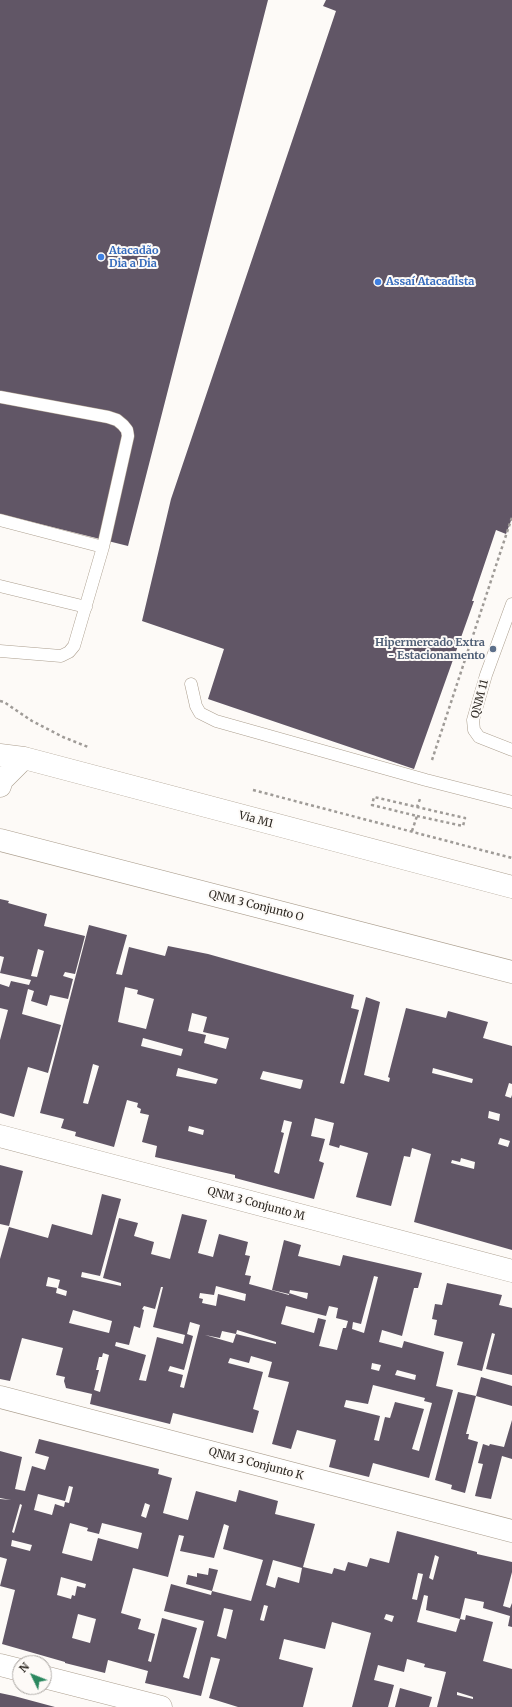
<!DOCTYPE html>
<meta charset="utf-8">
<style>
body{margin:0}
#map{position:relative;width:512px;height:1707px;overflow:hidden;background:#fdfaf7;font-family:Merriweather,serif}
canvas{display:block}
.north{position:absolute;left:12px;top:1655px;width:40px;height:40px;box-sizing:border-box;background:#fdfaf7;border:1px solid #aaa6a2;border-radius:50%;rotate:313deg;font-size:11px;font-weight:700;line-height:16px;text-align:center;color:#2d2822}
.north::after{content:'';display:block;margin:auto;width:14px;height:18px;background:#2b885f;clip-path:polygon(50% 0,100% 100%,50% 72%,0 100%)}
</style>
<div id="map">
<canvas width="512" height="1707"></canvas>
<div class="north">N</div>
</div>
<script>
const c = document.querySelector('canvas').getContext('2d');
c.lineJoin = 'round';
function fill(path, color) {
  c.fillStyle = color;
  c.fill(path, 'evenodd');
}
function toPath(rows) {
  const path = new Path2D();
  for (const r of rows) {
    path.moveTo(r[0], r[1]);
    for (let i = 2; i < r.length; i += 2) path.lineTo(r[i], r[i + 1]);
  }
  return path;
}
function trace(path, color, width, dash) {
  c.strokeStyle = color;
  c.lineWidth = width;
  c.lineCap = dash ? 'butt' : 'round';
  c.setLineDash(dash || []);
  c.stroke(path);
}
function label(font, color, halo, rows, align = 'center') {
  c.font = font + ' Merriweather,serif';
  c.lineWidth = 4;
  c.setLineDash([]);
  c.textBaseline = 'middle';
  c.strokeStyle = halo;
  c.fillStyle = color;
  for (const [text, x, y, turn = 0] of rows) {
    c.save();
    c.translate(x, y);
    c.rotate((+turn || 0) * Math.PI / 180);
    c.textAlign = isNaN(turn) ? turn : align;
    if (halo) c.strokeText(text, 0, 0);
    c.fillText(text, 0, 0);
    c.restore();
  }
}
fill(toPath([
 [0,0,268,0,128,546,0,514],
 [326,0,512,0,512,518,506,534,496,530,472,601,474,601,414,769,208,699,224,649,142,621,171,499,336,11,323,6],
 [0,899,9,901,8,903,47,914,44,926,85,936,75,974,65,972,63,976,73,979,68,999,50,995,47,1006,31,1001,34,991,28,989,22,1014,61,1025,48,1073,28,1067,14,1117,0,1113,0,1040,8,1010,0,1008,0,984,9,987,11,981,29,985,31,980,0,973,4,957,0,956],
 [38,949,44,951,37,977,31,976],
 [89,925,127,935,116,974,122,975,129,947,165,956,168,946,208,954,354,995,351,1008,359,1010,340,1083,344,1084,366,997,380,1002,364,1075,389,1082,390,1078,388,1077,406,1008,446,1018,448,1011,488,1022,483,1038,512,1046,512,1084,509,1083,505,1096,511,1098,512,1095,512,1250,414,1222,431,1154,412,1148,410,1157,404,1156,391,1206,356,1197,368,1153,340,1145,339,1148,329,1145,334,1123,315,1118,311,1136,325,1139,319,1161,324,1163,314,1199,235,1178,235,1175,155,1157,157,1146,142,1142,149,1115,140,1113,141,1109,137,1107,138,1103,127,1100,114,1147,75,1136,76,1132,61,1128,64,1119,40,1113],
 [125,987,138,990,137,994,154,999,146,1029,118,1022],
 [192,1013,207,1017,203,1032,229,1038,226,1049,204,1043,206,1035,188,1031],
 [143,1038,183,1049,181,1056,141,1046],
 [93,1064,99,1066,88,1104,83,1103],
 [178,1068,218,1079,216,1084,176,1076],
 [433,1068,473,1079,472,1083,432,1073],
 [263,1071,303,1080,301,1088,300,1089,260,1079],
 [489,1111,500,1114,499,1121,488,1118],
 [284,1120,292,1122,279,1174,274,1172,284,1133,281,1132],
 [189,1126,204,1130,203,1135,188,1131],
 [500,1138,510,1141,508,1147,498,1144],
 [461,1158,475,1162,474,1169,451,1163,452,1160,460,1162],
 [0,1165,23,1171,9,1226,0,1224],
 [102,1194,121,1199,100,1276,82,1272,81,1277,121,1286,121,1283,103,1278,119,1218,138,1223,134,1236,154,1242,151,1254,170,1259,182,1214,207,1220,198,1253,213,1257,219,1234,248,1242,245,1255,250,1256,245,1275,251,1276,249,1284,289,1295,289,1293,307,1299,308,1293,290,1290,289,1294,272,1290,284,1240,301,1245,298,1256,340,1266,343,1255,422,1273,418,1288,414,1288,402,1336,382,1330,379,1342,402,1348,404,1341,444,1352,436,1386,453,1390,429,1478,373,1463,369,1477,329,1467,336,1440,297,1430,291,1449,272,1444,289,1382,268,1377,272,1362,251,1356,249,1363,230,1358,228,1363,263,1372,253,1409,259,1411,253,1433,173,1413,170,1424,90,1404,92,1394,66,1388,64,1381,65,1377,56,1375,63,1348,22,1338,10,1381,0,1379,0,1259,9,1227,48,1238,52,1224,92,1235],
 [374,1276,378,1277,364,1333,352,1329,353,1322,361,1324],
 [48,1277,60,1280,58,1288,67,1291,66,1296,56,1293,57,1288,46,1286],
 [216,1286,246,1294,245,1301,218,1294,216,1306,202,1303,203,1299,199,1298,200,1293,214,1295],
 [161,1287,163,1287,153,1327,185,1335,183,1344,157,1337,146,1381,139,1380,146,1355,115,1346,116,1342,129,1345,134,1326,140,1328,144,1310,142,1309,144,1306,155,1309],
 [286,1306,326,1316,329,1306,338,1308,336,1318,348,1321,346,1328,343,1328,337,1350,319,1346,326,1320,318,1318,314,1333,281,1324],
 [73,1310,112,1321,109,1333,69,1323],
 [190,1322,200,1325,184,1388,180,1387,183,1375,168,1371,170,1366,184,1370,193,1336,187,1334],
 [237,1330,276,1342,276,1344,236,1334,233,1343,205,1335,220,1338,222,1331,236,1334],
 [103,1353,109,1355,100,1392,94,1390,99,1370,96,1370,99,1357,102,1357],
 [372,1363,381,1365,379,1371,371,1369],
 [397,1370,416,1375,415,1380,395,1375],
 [373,1385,425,1398,424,1401,432,1403,419,1451,412,1449,424,1409,395,1402,390,1418,385,1417,379,1441,374,1440,380,1416,344,1407,346,1400,368,1404],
 [447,1283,502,1295,499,1305,512,1308,512,1375,486,1369,495,1334,492,1333,482,1371,457,1365,463,1342,434,1335,437,1320,432,1319,435,1304,442,1305],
 [481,1377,512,1386,512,1406,476,1396],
 [458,1392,476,1396,466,1434,469,1434,468,1439,478,1442,465,1493,451,1489,452,1485,435,1480],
 [512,1420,512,1459,502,1456,491,1499,475,1496,483,1464,478,1463,483,1444,489,1446,490,1444,504,1447],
 [39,1439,159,1469,158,1474,172,1478,163,1513,188,1520,196,1491,236,1502,239,1490,278,1501,275,1514,315,1524,303,1567,332,1574,334,1568,345,1571,348,1562,367,1567,370,1558,389,1563,397,1531,477,1552,477,1554,512,1562,512,1572,503,1606,510,1608,512,1603,512,1627,508,1626,510,1616,483,1608,484,1602,465,1598,460,1619,426,1610,428,1596,424,1595,417,1622,456,1632,460,1619,465,1620,466,1615,493,1622,483,1661,512,1669,512,1707,437,1707,446,1672,424,1667,425,1664,407,1659,404,1672,378,1665,374,1680,394,1685,388,1707,352,1707,371,1633,332,1622,325,1649,284,1639,279,1659,313,1668,303,1707,238,1707,209,1698,220,1659,211,1657,201,1696,145,1683,148,1671,108,1660,105,1673,65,1663,65,1662,2,1644,15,1590,0,1586,7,1559,0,1557,0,1499,11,1500,0,1498,0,1451,22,1457,15,1489,25,1491,32,1466,45,1470,49,1457,35,1453],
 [69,1486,73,1487,69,1503,65,1502,64,1507,55,1504,52,1515,34,1510,38,1494,65,1501],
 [145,1503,150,1505,146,1518,141,1516],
 [20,1504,22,1505,14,1533,12,1532],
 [70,1523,88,1528,87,1531,99,1534,102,1523,142,1533,138,1549,98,1538,92,1561,62,1553],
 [224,1524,229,1526,223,1549,263,1560,251,1601,212,1591,211,1595,171,1584,164,1611,204,1621,189,1679,183,1677,197,1628,162,1618,151,1662,148,1661,155,1634,138,1629,141,1619,121,1613,133,1568,168,1577,179,1535,184,1536,180,1551,214,1558],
 [12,1540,32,1545,30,1551,11,1546],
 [435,1555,439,1557,433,1580,429,1578],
 [273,1560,302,1568,299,1583,278,1577,275,1588,266,1585],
 [418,1573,423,1574,417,1600,412,1599],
 [61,1577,86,1584,85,1588,77,1586,75,1596,72,1595,71,1599,57,1595],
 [264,1605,268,1606,264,1621,260,1620],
 [224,1608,233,1610,226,1639,217,1636],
 [78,1614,96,1619,90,1643,72,1638],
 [386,1614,394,1616,392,1622,384,1619],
 [457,1692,473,1697,473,1699,457,1695],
 [209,1568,218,1570,212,1591,186,1584,188,1575,197,1577,197,1573,208,1575],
 [400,1688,432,1697,429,1707,395,1707],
 [0,1693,14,1696,55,1707,0,1707]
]), '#615666');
const service = toPath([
 [0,397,108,417,117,420,123,425,127,430,128,436,103,547,74,646,69,652,61,656,0,651],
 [0,520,103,547],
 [0,586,86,607],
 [512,604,486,675,473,720,474,730,479,737,512,750],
 [191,684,196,706,200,713,216,721,426,780,512,802]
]);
const minor = toPath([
 [0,1136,512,1271],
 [0,1397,512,1531],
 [0,1665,20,1670],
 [44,1677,161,1707]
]);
const secondary = toPath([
 [0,755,24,758,512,887],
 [0,786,2,780,24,758],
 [0,840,512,972]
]);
trace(service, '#ac9f8f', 13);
trace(minor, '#ac9f8f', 23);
trace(secondary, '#ac9f8f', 23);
trace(toPath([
 [0,701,4,702,32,721,63,737,88,747],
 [432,760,512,517],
 [253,790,512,858],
 [417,816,463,826,465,818,417,807],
 [412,831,417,816,372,805,374,797,417,807,420,799]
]), '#9f9b97', 2.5, [3, 3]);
trace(service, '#fff', 12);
trace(minor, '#fff', 22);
trace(secondary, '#fff', 22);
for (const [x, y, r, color] of [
 [101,257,4,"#3f7fe0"],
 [378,282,4,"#3f7fe0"],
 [493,649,4,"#5c6f8a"]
]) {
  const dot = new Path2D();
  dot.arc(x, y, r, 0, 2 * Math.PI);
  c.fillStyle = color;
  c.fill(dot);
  trace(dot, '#fdfaf7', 1.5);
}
label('bold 11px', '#366cbe', '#fdfaf7', [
 ["Atacadão",109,251],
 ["Dia a Dia",109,264],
 ["Assaí Atacadista",386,282]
], 'left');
label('bold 11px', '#4e5e75', '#fdfaf7', [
 ["Hipermercado Extra",485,643],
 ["- Estacionamento",485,656]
], 'right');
label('11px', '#2d2822', '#fdfaf7', [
 ["QNM 11",480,699,-75],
 ["Via M1",256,820,15],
 ["QNM 3 Conjunto O",256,906,14],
 ["QNM 3 Conjunto M",256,1204,15],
 ["QNM 3 Conjunto K",256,1464,15]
]);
</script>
